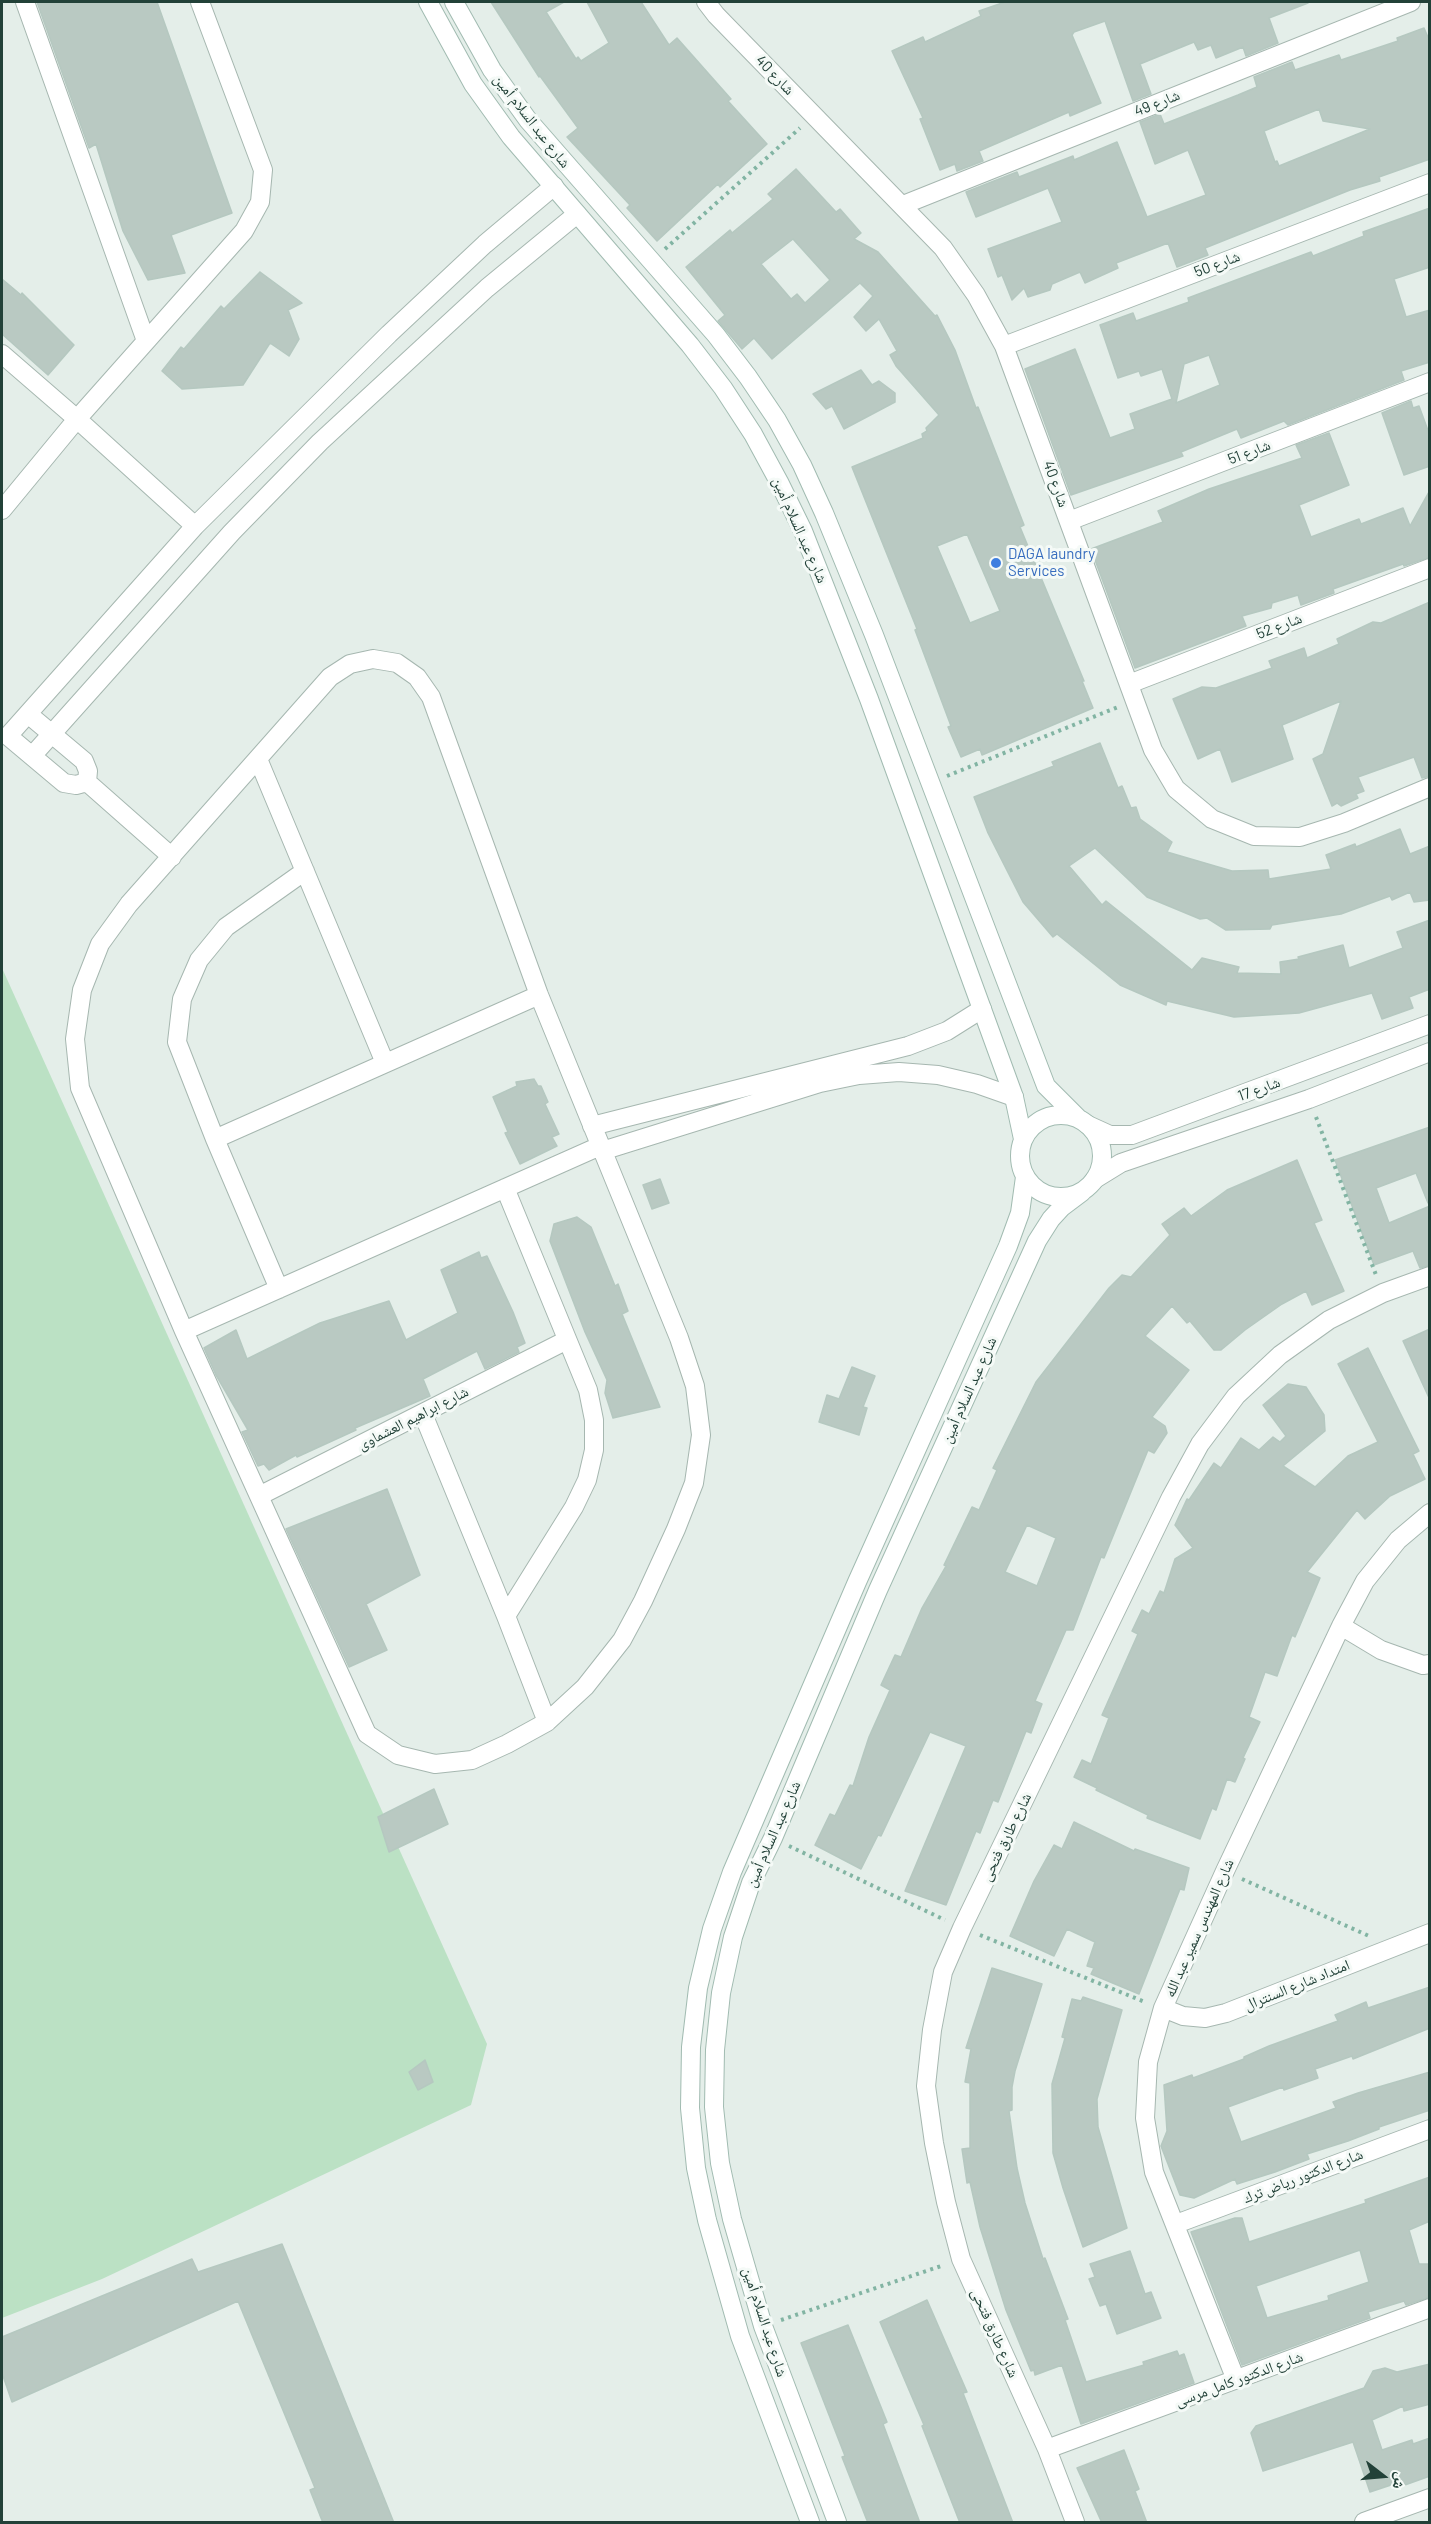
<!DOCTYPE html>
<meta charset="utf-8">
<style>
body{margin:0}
#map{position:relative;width:1431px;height:2524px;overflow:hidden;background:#e4eee9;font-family:Barlow,"Noto Naskh Arabic",sans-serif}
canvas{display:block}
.frame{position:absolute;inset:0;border:3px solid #224138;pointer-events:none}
.north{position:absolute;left:1353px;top:2446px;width:60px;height:60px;-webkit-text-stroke:4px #f5faf7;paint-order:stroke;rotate:106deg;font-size:16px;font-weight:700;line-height:24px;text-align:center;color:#224138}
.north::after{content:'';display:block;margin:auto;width:21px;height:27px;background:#224138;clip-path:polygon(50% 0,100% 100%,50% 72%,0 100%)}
</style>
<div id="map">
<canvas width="1431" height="2524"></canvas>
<div class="frame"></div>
<div class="north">ش</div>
</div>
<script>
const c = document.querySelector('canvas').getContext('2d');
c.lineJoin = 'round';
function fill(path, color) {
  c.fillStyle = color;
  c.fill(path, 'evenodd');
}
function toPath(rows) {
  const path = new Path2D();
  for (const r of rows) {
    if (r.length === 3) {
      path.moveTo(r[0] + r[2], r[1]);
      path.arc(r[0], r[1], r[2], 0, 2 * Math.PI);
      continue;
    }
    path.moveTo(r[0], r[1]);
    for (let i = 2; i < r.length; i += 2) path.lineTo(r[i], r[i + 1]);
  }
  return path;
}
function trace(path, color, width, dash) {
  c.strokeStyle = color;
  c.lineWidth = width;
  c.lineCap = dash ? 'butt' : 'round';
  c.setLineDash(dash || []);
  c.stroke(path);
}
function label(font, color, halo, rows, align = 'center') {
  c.font = font + ' Barlow,"Noto Naskh Arabic",sans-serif';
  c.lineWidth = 6;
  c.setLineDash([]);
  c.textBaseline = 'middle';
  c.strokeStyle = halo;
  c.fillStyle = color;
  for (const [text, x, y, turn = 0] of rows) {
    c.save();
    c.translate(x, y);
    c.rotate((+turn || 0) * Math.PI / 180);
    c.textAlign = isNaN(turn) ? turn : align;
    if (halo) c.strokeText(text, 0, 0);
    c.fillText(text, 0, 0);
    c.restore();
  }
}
fill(toPath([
 [2,968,487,2044,471,2105,102,2279,2,2318]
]), '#bbe1c4');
const building = toPath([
 [37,2,157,2,232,213,171,235,185,273,148,280,123,231,96,144,89,148,37,2],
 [491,2,564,2,546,12,576,59,578,57,581,61,609,43,587,2,641,2,669,45,677,38,731,99,728,101,767,144,720,187,718,184,657,241,627,208,630,205,567,137,578,128,540,76,539,77,491,2],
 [1005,2,1308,2,1308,3,1269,18,1278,43,1246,56,1243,47,1216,58,1211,45,1198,50,1194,42,1140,64,1151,94,1133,101,1105,21,1074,32,1072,35,1101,103,1070,116,1069,112,979,151,983,161,957,171,955,164,940,170,920,119,923,118,892,51,923,37,925,42,981,16,979,11,1005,2],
 [1424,28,1430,42,1430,159,1379,177,1380,181,1350,190,1205,248,1208,255,1177,267,1168,243,1116,263,1118,268,1085,283,1080,272,1052,284,1050,290,1028,297,1024,288,1012,300,1002,275,998,277,988,249,1062,222,1048,188,976,217,966,192,1017,172,1019,177,1073,156,1074,160,1117,142,1147,217,1206,195,1188,150,1155,164,1140,122,1160,114,1164,124,1238,95,1257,87,1254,77,1292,62,1295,70,1339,55,1341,60,1398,41,1397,38,1424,28],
 [1319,109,1323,121,1370,129,1279,166,1277,161,1275,162,1264,131,1319,109],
 [796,169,836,212,840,209,861,233,854,239,878,252,935,316,937,315,955,350,976,408,978,407,992,443,1024,525,1020,527,1084,681,1082,681,1093,708,982,755,980,749,961,757,948,727,951,726,915,630,917,629,852,467,923,438,922,434,927,431,926,428,939,415,896,366,890,355,897,351,879,319,866,331,854,317,873,296,860,283,772,359,754,338,742,349,718,321,725,315,686,267,730,230,732,233,773,199,768,194,796,169],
 [793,239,830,280,805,303,797,294,791,299,761,264,793,239],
 [967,534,1000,611,970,623,937,546,967,534],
 [1430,208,1430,267,1394,279,1406,317,1430,310,1430,362,1401,371,1404,380,1288,425,1284,421,1241,438,1237,429,1181,452,1183,456,1071,495,1025,369,1075,349,1110,438,1135,429,1130,414,1172,399,1162,369,1141,376,1139,371,1118,378,1100,325,1133,313,1136,321,1189,302,1188,298,1311,252,1313,256,1364,236,1363,232,1430,208],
 [1209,355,1220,385,1176,403,1184,364,1209,355],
 [260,272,302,303,288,310,299,339,289,356,270,343,243,385,182,389,162,371,181,347,184,349,221,306,224,309,260,272],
 [2,279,21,295,22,293,74,345,48,375,2,334,2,279],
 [861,370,872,385,879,381,895,393,895,402,844,429,832,406,826,409,813,394,861,370],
 [1411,401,1413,408,1419,406,1430,436,1430,466,1404,475,1382,413,1411,401],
 [1329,433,1349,485,1299,505,1311,537,1359,519,1361,524,1403,508,1410,526,1430,490,1430,557,1404,566,1403,564,1333,589,1334,593,1301,605,1298,595,1272,603,1271,608,1242,616,1246,626,1135,668,1091,549,1163,522,1158,511,1209,489,1302,458,1296,445,1329,433],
 [1430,602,1430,776,1422,778,1414,757,1358,777,1364,791,1356,794,1358,798,1341,806,1337,803,1332,806,1313,759,1323,754,1341,701,1282,725,1293,759,1232,782,1220,749,1198,759,1173,699,1202,687,1216,688,1272,668,1269,661,1304,648,1307,658,1339,644,1337,639,1373,622,1381,623,1430,602],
 [1100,743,1118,788,1122,786,1131,808,1136,807,1140,819,1172,842,1167,852,1232,871,1268,870,1269,879,1331,869,1326,855,1355,844,1356,847,1400,829,1410,854,1430,846,1430,900,1414,902,1410,892,1392,900,1390,896,1341,914,1272,925,1270,929,1226,930,1207,918,1200,919,1147,897,1095,848,1069,866,1102,905,1106,901,1192,970,1202,958,1239,967,1237,973,1281,974,1280,962,1299,959,1298,957,1343,945,1349,968,1403,948,1397,932,1430,920,1430,989,1409,997,1413,1008,1382,1019,1372,993,1299,1013,1234,1017,1167,1001,1166,1005,1120,985,1057,934,1053,937,1023,902,988,833,974,797,1054,766,1052,762,1100,743],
 [534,1079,538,1086,541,1086,548,1102,545,1104,559,1134,552,1137,557,1146,520,1164,505,1133,508,1132,493,1097,517,1086,516,1082,534,1079],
 [1430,1127,1430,1203,1428,1203,1416,1173,1376,1188,1389,1223,1430,1206,1430,1265,1420,1268,1413,1251,1374,1265,1335,1160,1430,1127],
 [1297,1160,1322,1220,1314,1223,1344,1291,1312,1305,1306,1291,1282,1304,1245,1330,1221,1350,1214,1350,1190,1321,1187,1323,1172,1306,1145,1336,1189,1370,1152,1417,1165,1426,1167,1433,1154,1453,1148,1450,1113,1536,1104,1558,1101,1557,1073,1630,1066,1630,1035,1701,1042,1704,1031,1733,1026,1731,998,1802,993,1800,980,1833,976,1831,946,1905,905,1891,966,1746,930,1732,881,1836,878,1835,861,1869,815,1845,830,1814,835,1816,850,1785,853,1786,869,1737,890,1690,881,1685,895,1655,901,1657,922,1608,946,1566,944,1565,972,1507,979,1510,997,1470,993,1468,1036,1382,1109,1288,1122,1275,1131,1277,1170,1235,1162,1224,1184,1208,1191,1216,1227,1190,1297,1160],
 [1027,1525,1056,1538,1037,1586,1005,1572,1027,1525],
 [660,1179,669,1203,652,1209,643,1185,660,1179],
 [577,1217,591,1227,615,1286,618,1284,628,1311,622,1314,660,1407,613,1418,605,1393,607,1380,585,1332,550,1241,554,1224,577,1217],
 [479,1252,481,1258,487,1256,513,1312,525,1343,517,1347,519,1352,485,1369,477,1351,423,1379,430,1396,355,1428,356,1430,297,1457,296,1455,269,1470,264,1464,258,1466,242,1432,248,1430,216,1375,204,1348,236,1330,247,1359,320,1323,389,1301,406,1340,458,1313,441,1270,479,1252],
 [1430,1329,1430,1400,1403,1341,1430,1329],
 [1368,1348,1419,1451,1413,1454,1425,1479,1390,1496,1365,1519,1357,1510,1307,1572,1320,1578,1295,1637,1292,1635,1277,1676,1265,1672,1249,1717,1260,1722,1243,1758,1245,1759,1235,1782,1227,1779,1216,1810,1212,1808,1200,1839,1147,1818,1148,1815,1096,1790,1097,1788,1074,1777,1082,1760,1091,1764,1109,1718,1102,1715,1138,1634,1132,1631,1142,1610,1149,1614,1160,1591,1164,1593,1175,1559,1193,1548,1175,1525,1187,1499,1189,1500,1214,1463,1221,1468,1241,1438,1259,1450,1273,1437,1280,1442,1286,1436,1263,1405,1288,1384,1306,1387,1324,1415,1325,1431,1283,1466,1315,1487,1348,1456,1378,1442,1338,1364,1368,1348],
 [852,1367,875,1376,863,1407,867,1408,859,1435,819,1422,827,1395,839,1399,852,1367],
 [387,1489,420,1575,366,1604,387,1650,349,1667,286,1529,387,1489],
 [434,1789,448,1824,389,1852,378,1817,434,1789],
 [1074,1822,1134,1851,1135,1849,1189,1868,1184,1890,1180,1889,1139,1994,1091,1974,1094,1968,1087,1966,1095,1942,1067,1929,1054,1956,1010,1936,1034,1881,1054,1845,1062,1849,1074,1822],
 [992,1968,1042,1984,1015,2071,1012,2087,1012,2110,1009,2111,1017,2168,1025,2203,1043,2259,1045,2258,1068,2319,1065,2320,1086,2382,1144,2365,1143,2362,1177,2351,1179,2356,1184,2354,1194,2383,1081,2424,1062,2365,1035,2375,1034,2370,1031,2371,1006,2310,980,2227,970,2182,967,2183,962,2149,970,2148,970,2083,965,2082,971,2049,966,2048,992,1968],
 [1430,1987,1430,2028,1353,2059,1352,2056,1315,2069,1318,2078,1284,2090,1283,2087,1228,2107,1241,2142,1336,2108,1333,2102,1358,2093,1430,2072,1430,2110,1379,2127,1379,2129,1348,2141,1307,2154,1309,2159,1275,2172,1237,2184,1235,2179,1194,2198,1180,2195,1161,2146,1167,2131,1164,2085,1192,2075,1193,2078,1244,2059,1244,2057,1269,2046,1338,2021,1335,2015,1366,2002,1368,2008,1430,1987],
 [1083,1997,1122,2010,1097,2099,1098,2127,1127,2228,1083,2247,1063,2188,1053,2153,1052,2084,1065,2038,1062,2037,1072,1999,1081,2001,1083,1997],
 [425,2060,433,2082,418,2090,409,2072,425,2060],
 [1430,2177,1430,2221,1409,2230,1419,2264,1430,2264,1430,2297,1406,2305,1404,2301,1368,2312,1370,2318,1242,2365,1191,2232,1235,2218,1242,2218,1249,2242,1366,2203,1365,2200,1430,2177],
 [1360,2250,1369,2282,1328,2296,1329,2300,1267,2318,1256,2286,1360,2250],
 [282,2244,394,2523,323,2523,310,2490,315,2488,238,2301,12,2402,2,2373,2,2337,192,2259,198,2272,282,2244],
 [1130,2251,1145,2294,1151,2292,1161,2318,1117,2334,1106,2304,1100,2306,1089,2279,1095,2277,1090,2264,1130,2251],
 [927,2300,967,2392,963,2393,1013,2523,960,2523,922,2426,924,2425,880,2322,927,2300],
 [848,2325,887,2422,883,2424,920,2523,868,2523,842,2457,845,2456,801,2343,848,2325],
 [1430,2364,1430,2404,1404,2411,1403,2406,1372,2420,1382,2450,1412,2440,1413,2444,1430,2438,1430,2476,1402,2486,1394,2484,1370,2492,1353,2442,1263,2471,1251,2433,1256,2426,1364,2388,1373,2371,1385,2368,1397,2372,1430,2364],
 [1124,2450,1139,2489,1135,2491,1147,2523,1102,2523,1077,2468,1124,2450]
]);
fill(building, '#b9c9c2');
trace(building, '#b5c8c0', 1.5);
const street = toPath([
 [25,2,146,341],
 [706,2,716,15,943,248,976,295,1004,346,1153,750,1176,789,1212,819,1254,836,1300,837,1344,823,1430,787],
 [903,205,1411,2],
 [1004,346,1430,183],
 [2,354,77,419,195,526],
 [2,510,77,419,244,231,260,202,263,170,200,2],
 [1069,521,1430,382],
 [373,659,397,663,417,677,431,697,539,995,679,1338,695,1386,701,1435,694,1483,676,1529,643,1601,622,1640,585,1687,547,1722,507,1744,472,1760,435,1764,398,1755,367,1734,184,1331,80,1088,75,1039,82,990,100,944,129,904,330,677,350,664,373,659],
 [1129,684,1430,568],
 [28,714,84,761,88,771,87,782],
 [32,756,232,532,320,442,487,288,577,214],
 [258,759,385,1063],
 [87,782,76,785,64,783,8,736,195,526,389,334,485,244,554,186],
 [87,782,172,857],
 [1088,1125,1110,1135,1132,1135,1430,1024],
 [592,1126,908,1046,947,1031,982,1009],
 [215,1139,539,995],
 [602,1151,820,1083,859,1075,899,1072,938,1075,977,1084,1014,1097],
 [1095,1179,1121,1163,1309,1099,1430,1052],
 [505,1188,588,1390,594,1420,594,1450,587,1480,574,1507,506,1616],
 [279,1289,215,1139,177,1042,182,999,199,960,226,927,305,871],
 [184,1331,600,1146],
 [423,1414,506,1616,547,1722],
 [259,1496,567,1340],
 [1341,1626,1381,1650,1423,1665,1430,1664],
 [1163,2008,1183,2016,1205,2018,1226,2013,1430,1933],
 [1176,2224,1430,2129],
 [1236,2380,1154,2172,1145,2118,1148,2062,1163,2008,1225,1871,1341,1626,1365,1581,1398,1540,1430,1513],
 [1047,2449,1430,2308],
 [1075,2522,1047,2449,961,2259,946,2202,934,2143,926,2086,932,2030,943,1972,962,1928,1171,1497,1200,1444,1236,1396,1280,1355,1329,1320,1383,1293,1430,1276],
 [1364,2522,1430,2498]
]);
const secondary = toPath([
 [428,2,473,84,511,137,690,345,723,388,753,434,779,482,803,531,869,699,1014,1097,1023,1139],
 [454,2,492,70,528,120,716,335,748,377,777,420,802,465,824,513,874,635,1046,1086,1078,1118],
 [1061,1156,41],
 [810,2522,740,2336,707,2220,696,2168,690,2108,691,2047,698,1988,712,1929,732,1872,857,1582,1008,1246,1020,1213,1025,1177],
 [837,2522,763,2326,732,2219,720,2163,714,2107,715,2050,721,1993,733,1937,751,1883,773,1838,878,1590,1037,1241,1051,1219,1062,1207,1082,1192]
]);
trace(street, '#a6b7b0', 20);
trace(secondary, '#a1bbb1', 20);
trace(toPath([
 [665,249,800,128],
 [947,776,1118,707],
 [1316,1117,1376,1275],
 [789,1846,945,1920],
 [1242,1879,1369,1936],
 [980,1935,1145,2002],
 [781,2320,944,2265]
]), '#82b4a3', 4, [3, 4.5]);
trace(street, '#fff', 18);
trace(secondary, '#fff', 18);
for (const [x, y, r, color] of [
 [996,563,6,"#3f7fe0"]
]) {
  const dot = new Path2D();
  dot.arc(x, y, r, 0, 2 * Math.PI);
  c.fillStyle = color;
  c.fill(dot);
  trace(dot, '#f5faf7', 2);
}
label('15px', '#224138', '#f5faf7', [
 ["شارع 40",775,75,46],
 ["شارع 49",1157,103,-22],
 ["شارع عبد السلام أمين",532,121,52],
 ["شارع 50",1217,264,-21],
 ["شارع 51",1249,452,-21],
 ["شارع 40",1056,484,70],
 ["شارع عبد السلام أمين",800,530,66],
 ["شارع 52",1279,626,-21],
 ["شارع 17",1259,1089,-20],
 ["شارع عبد السلام أمين",969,1390,-66],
 ["شارع ابراهيم العشماوى",413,1418,-27],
 ["شارع عبد السلام أمين",773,1834,-66],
 ["شارع طارق فتحى",1006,1837,-64],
 ["شارع المهندس سمير عبد الله",1199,1928,-66],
 ["امتداد شارع السنترال",1297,1985,-22],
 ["شارع الدكتور رياض ترك",1303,2176,-21],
 ["شارع عبد السلام أمين",765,2322,72],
 ["شارع طارق فتحى",995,2333,66],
 ["شارع الدكتور كامل مرسى",1239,2379,-20]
]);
label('15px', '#366cbe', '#f5faf7', [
 ["DAGA laundry",1008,554],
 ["Services",1008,571]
], 'left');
</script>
